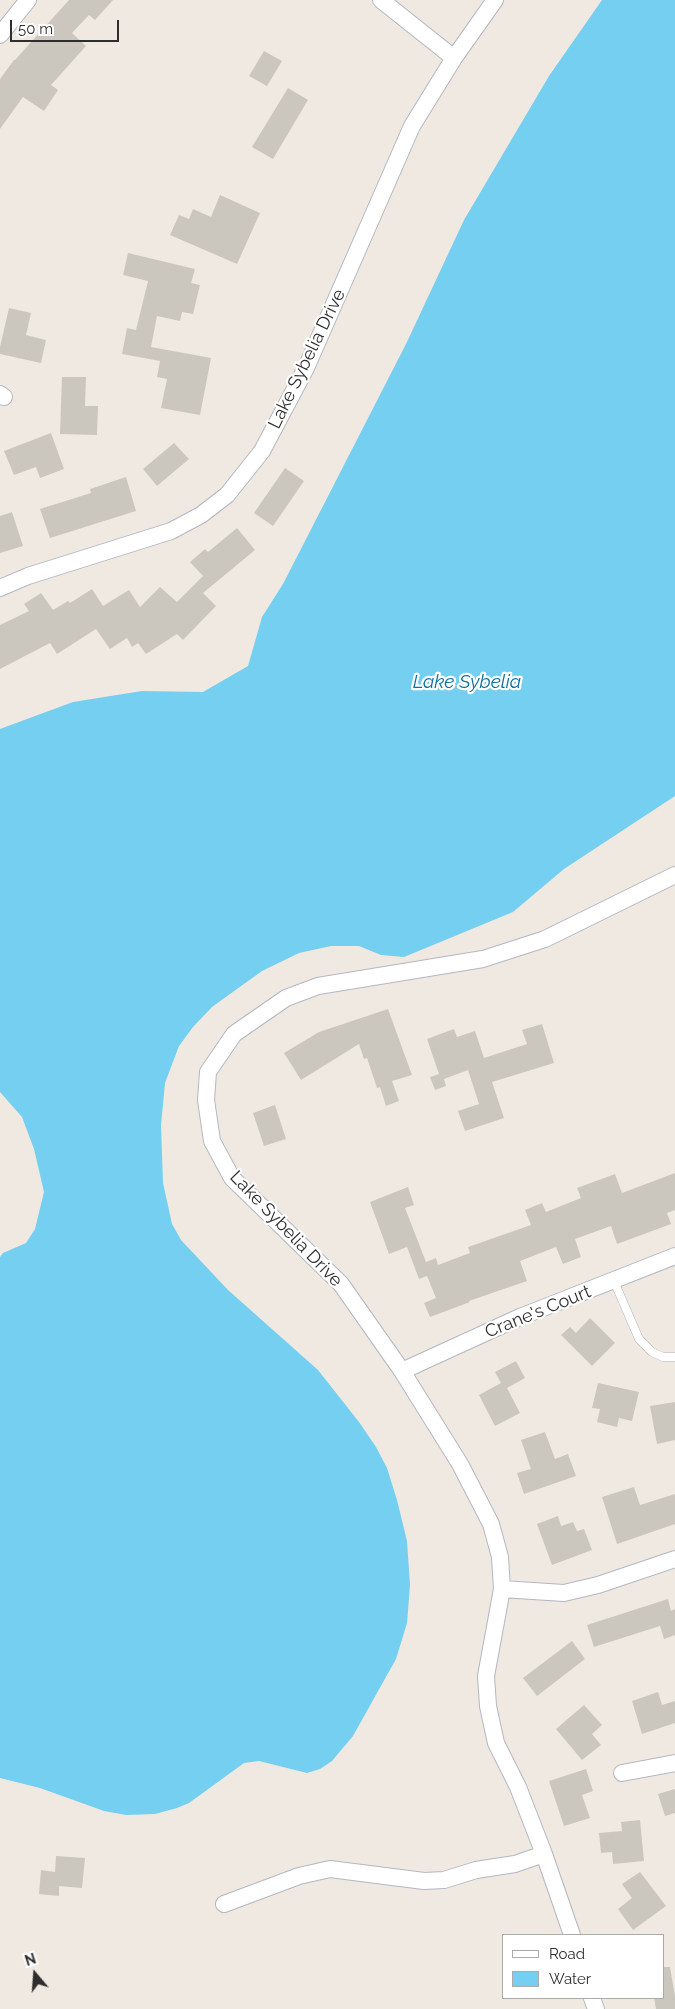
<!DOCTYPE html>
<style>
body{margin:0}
#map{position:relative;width:675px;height:2009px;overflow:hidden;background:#efe9e1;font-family:Raleway,sans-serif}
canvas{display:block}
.legend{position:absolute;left:502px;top:1934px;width:162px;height:65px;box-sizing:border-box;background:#fff;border:1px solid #ababab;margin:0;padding:6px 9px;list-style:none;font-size:15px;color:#2e2e2e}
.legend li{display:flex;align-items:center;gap:10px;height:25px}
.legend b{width:25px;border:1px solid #ababab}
.north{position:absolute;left:10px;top:1949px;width:50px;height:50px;-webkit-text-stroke:4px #fff;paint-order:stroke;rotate:342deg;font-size:14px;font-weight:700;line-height:20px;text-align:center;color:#2e2e2e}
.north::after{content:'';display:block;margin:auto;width:18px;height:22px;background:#2e2e2e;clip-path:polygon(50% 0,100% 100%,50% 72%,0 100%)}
.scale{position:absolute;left:10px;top:20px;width:109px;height:22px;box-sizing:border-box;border:2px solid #2e2e2e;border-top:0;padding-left:6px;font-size:15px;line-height:18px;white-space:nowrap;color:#2e2e2e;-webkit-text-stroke:4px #fff;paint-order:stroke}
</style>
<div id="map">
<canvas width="675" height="2009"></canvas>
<ul class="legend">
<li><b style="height:6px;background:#fff"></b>Road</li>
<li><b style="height:14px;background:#75cff0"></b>Water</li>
</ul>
<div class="north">N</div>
<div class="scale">50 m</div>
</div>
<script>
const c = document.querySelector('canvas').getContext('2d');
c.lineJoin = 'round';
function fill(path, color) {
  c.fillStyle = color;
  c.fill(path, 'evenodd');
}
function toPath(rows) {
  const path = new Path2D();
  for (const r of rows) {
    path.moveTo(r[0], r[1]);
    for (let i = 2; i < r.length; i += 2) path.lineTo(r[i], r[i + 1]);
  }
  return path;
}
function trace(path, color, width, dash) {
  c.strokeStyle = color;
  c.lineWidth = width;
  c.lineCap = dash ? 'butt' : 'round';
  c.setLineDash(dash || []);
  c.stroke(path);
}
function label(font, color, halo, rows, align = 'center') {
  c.font = font + ' Raleway,sans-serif';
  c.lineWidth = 4.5;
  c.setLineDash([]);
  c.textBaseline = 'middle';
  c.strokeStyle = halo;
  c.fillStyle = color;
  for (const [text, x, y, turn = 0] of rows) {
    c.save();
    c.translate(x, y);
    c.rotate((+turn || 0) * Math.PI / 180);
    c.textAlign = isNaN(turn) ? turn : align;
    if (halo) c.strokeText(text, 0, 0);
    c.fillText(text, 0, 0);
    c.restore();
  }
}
fill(toPath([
 [602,0,675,0,675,796,564,869,513,912,404,957,381,955,359,946,331,946,299,953,262,971,212,1007,193,1027,179,1046,165,1083,161,1125,163,1183,172,1224,181,1240,228,1290,318,1370,359,1422,376,1447,387,1468,397,1500,407,1541,410,1585,407,1623,396,1659,353,1736,332,1761,320,1769,307,1773,259,1761,244,1763,189,1803,177,1808,155,1814,126,1815,104,1811,40,1788,0,1778,0,1257,3,1253,26,1243,35,1229,44,1192,34,1149,22,1117,0,1092,0,729,73,702,142,691,203,692,248,666,262,617,283,584,406,344,464,220,549,76]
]), '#75cff0');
fill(toPath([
 [69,0,113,0,95,20,89,15,72,33,86,46,51,85,58,90,44,111,23,97,0,129,0,79,14,60,15,60],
 [264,51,282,61,267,86,249,76],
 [288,88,308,100,273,159,252,147],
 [220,195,260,213,237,264,170,235,179,215,189,219,193,209,211,217],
 [128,253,195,269,191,283,200,285,193,314,182,312,180,321,157,316,151,347,211,358,200,415,161,408,167,379,157,377,160,361,122,354,127,328,136,330,148,281,123,275],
 [9,308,31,313,26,335,46,340,41,363,0,354,0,347],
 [62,377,86,377,85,406,98,406,97,435,60,434],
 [51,433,64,469,40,478,36,467,14,475,4,451],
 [174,443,189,459,157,486,143,469],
 [285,468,304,481,273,526,254,513],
 [126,477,136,511,50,538,40,509,91,493,90,489],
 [12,512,23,546,0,553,0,516],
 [237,528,255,550,203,593,216,606,183,640,177,634,146,654,138,643,132,647,127,638,110,649,96,629,57,654,50,643,0,669,0,625,29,611,24,604,41,593,53,610,68,601,70,603,92,589,103,606,129,590,140,607,160,587,177,602,203,576,190,562,205,549,208,552],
 [388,1009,412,1075,392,1081,399,1101,386,1106,380,1087,377,1088,367,1058,364,1059,359,1044,301,1080,284,1053,319,1032],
 [542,1024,554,1063,492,1082,504,1118,465,1131,458,1111,479,1104,468,1070,444,1079,446,1086,435,1090,430,1077,439,1074,427,1039,454,1029,457,1037,475,1031,484,1058,527,1044,522,1030],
 [275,1105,286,1139,264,1146,253,1113],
 [675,1173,675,1210,667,1213,671,1224,617,1244,611,1226,575,1239,581,1257,563,1264,556,1247,520,1261,527,1281,469,1301,470,1302,430,1317,424,1303,436,1298,427,1276,419,1279,407,1247,389,1254,370,1202,408,1187,414,1205,405,1208,426,1262,436,1258,438,1265,470,1253,468,1247,531,1225,525,1210,542,1203,546,1212,581,1198,577,1188,615,1174,622,1193],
 [590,1318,615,1343,592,1366,561,1335,570,1327,576,1333],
 [516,1361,525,1378,507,1388,520,1413,495,1426,479,1395,501,1383,495,1372],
 [598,1383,639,1392,632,1421,619,1418,617,1427,597,1422,600,1409,592,1408],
 [675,1402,675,1440,657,1444,650,1406],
 [545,1432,555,1459,568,1454,576,1476,524,1494,517,1473,531,1469,521,1440],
 [634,1487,640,1505,675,1494,675,1524,617,1544,602,1497],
 [558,1516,561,1526,573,1522,577,1531,584,1529,592,1550,552,1565,537,1524],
 [668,1599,671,1611,675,1609,675,1635,664,1639,660,1626,594,1647,587,1625],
 [572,1641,585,1659,537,1696,523,1678],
 [658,1692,662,1705,675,1701,675,1723,642,1734,632,1701],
 [584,1705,602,1725,592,1734,601,1745,582,1760,556,1729],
 [586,1769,593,1791,582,1795,590,1818,564,1826,549,1781],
 [675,1789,675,1813,665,1816,658,1794],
 [640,1820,644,1861,613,1864,612,1852,601,1853,599,1833,622,1831,621,1822],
 [56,1856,85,1858,82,1888,59,1886,59,1896,39,1894,41,1870,55,1872],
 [640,1872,666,1906,633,1930,618,1909,632,1898,622,1884],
 [664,1967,670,1967,675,1996,675,2009,656,2009,654,1998,664,1998]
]), '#cbc7bf');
const service = toPath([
 [614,1281,639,1339,652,1352,663,1357,675,1357]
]);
const minor = toPath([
 [381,0,454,58],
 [0,35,28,0],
 [0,394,4,397],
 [0,588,28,576,171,531,201,515,227,495,262,451,306,368,412,126,454,58,495,0],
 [402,1371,520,1317,675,1256],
 [502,1589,564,1593,598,1585,675,1559],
 [622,1773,675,1763],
 [224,1904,299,1876,330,1869,424,1881,444,1880,476,1870,515,1864,544,1854],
 [572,1935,544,1854,518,1787,496,1743,488,1706,486,1676,502,1589,500,1557,491,1524,460,1464,402,1371,341,1284,232,1178,212,1141,206,1100,208,1072,234,1034,286,998,318,986,483,959,545,939,675,875],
 [592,1998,596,2009]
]);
trace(service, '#b4b7c1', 9);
trace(minor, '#b4b7c1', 18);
trace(service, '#fff', 8);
trace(minor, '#fff', 16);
label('18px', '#2e2e2e', '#fff', [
 ["Lake Sybelia Drive",307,359,-64],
 ["Lake Sybelia Drive",286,1229,46],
 ["Crane's Court",538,1312,-22]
]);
label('italic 19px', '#0d6fa3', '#fff', [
 ["Lake Sybelia",467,682]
]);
</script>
